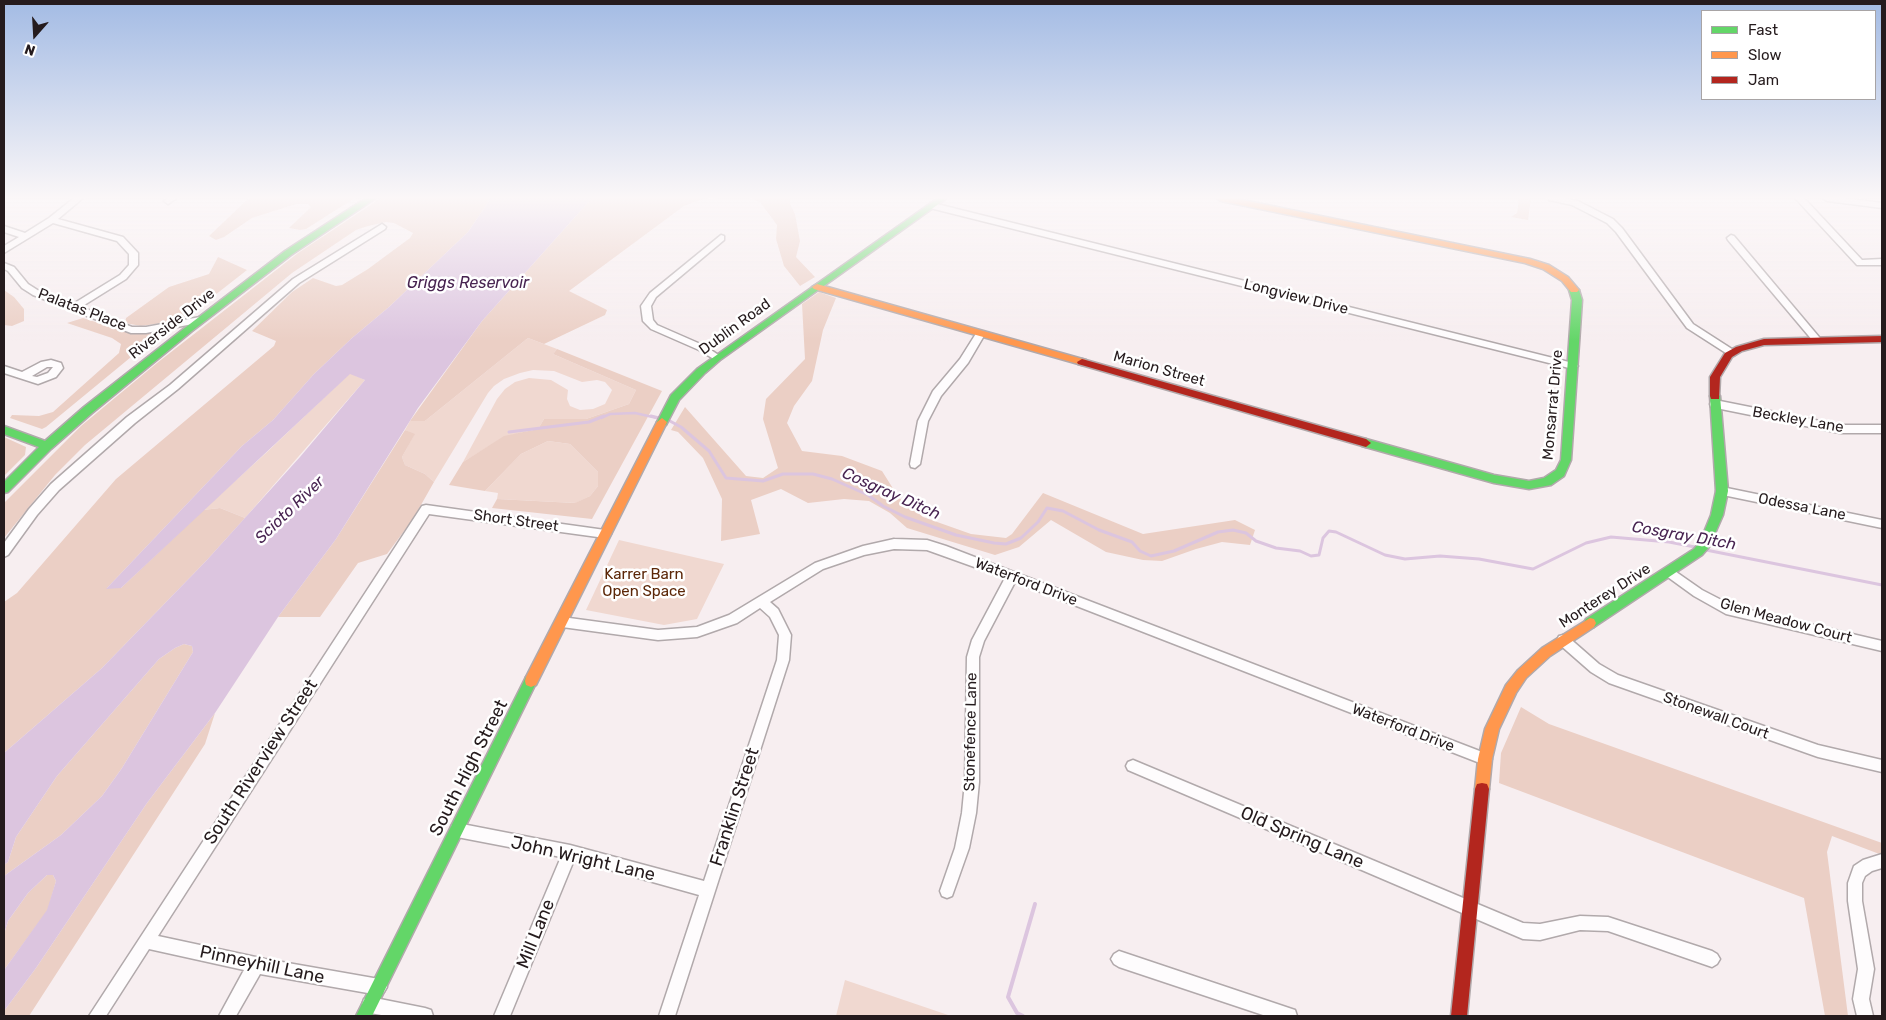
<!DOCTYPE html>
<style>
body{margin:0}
#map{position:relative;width:1886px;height:1020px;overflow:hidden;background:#f7eef0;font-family:Rubik,sans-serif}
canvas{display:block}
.frame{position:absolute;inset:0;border:5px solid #251b1d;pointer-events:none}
.legend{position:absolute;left:1701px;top:10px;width:175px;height:90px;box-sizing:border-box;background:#fff;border:1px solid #a8a4a5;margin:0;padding:6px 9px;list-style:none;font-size:15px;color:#251b1d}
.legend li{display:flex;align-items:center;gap:10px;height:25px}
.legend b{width:25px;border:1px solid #a8a4a5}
.north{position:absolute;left:10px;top:10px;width:50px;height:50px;-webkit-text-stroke:4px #fff;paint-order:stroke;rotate:199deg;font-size:14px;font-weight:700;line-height:20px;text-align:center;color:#251b1d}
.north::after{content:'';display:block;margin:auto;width:18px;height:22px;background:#251b1d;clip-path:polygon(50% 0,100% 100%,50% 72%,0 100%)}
</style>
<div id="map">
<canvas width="1886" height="1020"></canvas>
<div class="frame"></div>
<ul class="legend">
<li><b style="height:6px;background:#63d668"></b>Fast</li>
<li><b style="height:6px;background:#ff974d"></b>Slow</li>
<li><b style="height:6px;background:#b3261e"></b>Jam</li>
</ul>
<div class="north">N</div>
</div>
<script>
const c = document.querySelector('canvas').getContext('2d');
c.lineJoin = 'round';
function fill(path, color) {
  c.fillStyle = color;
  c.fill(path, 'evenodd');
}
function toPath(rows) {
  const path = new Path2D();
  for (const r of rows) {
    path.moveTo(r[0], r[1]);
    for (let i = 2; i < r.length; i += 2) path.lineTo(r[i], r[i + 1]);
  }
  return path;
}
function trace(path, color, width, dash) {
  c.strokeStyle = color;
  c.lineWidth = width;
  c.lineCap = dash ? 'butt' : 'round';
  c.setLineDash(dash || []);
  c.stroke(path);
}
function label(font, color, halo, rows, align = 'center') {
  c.font = font + ' Rubik,sans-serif';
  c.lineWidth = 5;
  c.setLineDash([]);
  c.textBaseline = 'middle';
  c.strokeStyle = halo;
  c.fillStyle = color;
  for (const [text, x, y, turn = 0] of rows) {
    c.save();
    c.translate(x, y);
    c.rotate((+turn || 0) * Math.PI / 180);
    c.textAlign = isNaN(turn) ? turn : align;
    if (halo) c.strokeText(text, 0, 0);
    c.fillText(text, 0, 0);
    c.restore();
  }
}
fill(toPath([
 [528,338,557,349,553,354,636,390,629,404,586,419,544,419,538,429,504,437,463,462,497,399,505,389,515,382,529,378,551,380,568,390,567,399,570,406,580,410,593,409,605,404,612,390,605,382,597,380,582,382,554,371,533,370,520,373,504,379,494,386,488,393,434,482,425,474,405,465,402,457,414,435,405,430,410,421,425,421],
 [350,373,365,380,245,518,220,508,203,510,266,453],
 [548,441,570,444,598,472,598,486,590,496,576,503,497,499,498,493,485,491,521,454],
 [619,540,724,564,697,619,664,625,586,610],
 [845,980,951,1016,836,1016]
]), '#f0d8d0');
fill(toPath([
 [249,198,355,198,306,229,300,230,289,228,311,207,308,204,296,204,252,218,224,237,216,240,209,236],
 [381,198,491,198,468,232,389,307,352,338,314,374,273,420,242,446,107,588,121,588,203,510,220,508,245,518,206,561,102,668,4,753,4,602,17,593,116,479,274,346,276,341,252,331,292,292,313,278,336,286,342,285,368,269,410,238,413,233,394,223,386,222,368,226,356,230,292,273,85,445,55,475,4,538,4,503,81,426,157,363,298,253],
 [592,198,718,198,702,199,684,206,569,291,607,310,605,315,544,344,528,338,425,421,410,421,482,321],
 [750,198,790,198,790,204,795,214,800,241,796,257,815,277,800,286,784,266,776,239,777,225,760,202],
 [1519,198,1531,198,1528,220,1511,217,1517,213],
 [218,257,247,270,192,313,175,321,141,326,125,323,126,318,169,287,209,274],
 [4,290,14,297,24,309,24,321,12,326,4,325],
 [819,292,836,298,823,330,812,381,794,406,787,423,802,451,842,456,882,471,899,498,923,517,971,534,1006,538,1012,534,1043,493,1143,534,1235,520,1255,530,1250,545,1222,542,1196,549,1162,561,1143,560,1106,552,1051,520,1019,547,995,555,907,528,890,513,869,501,844,499,808,503,781,489,751,500,760,534,721,541,722,499,703,458,678,432,671,430,685,407,746,476,763,478,778,468,763,419,766,399,805,359,802,304],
 [83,318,130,333,159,334,46,427,42,429,10,418,12,415,39,416,53,412,119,353,121,344,112,338,67,323],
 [557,349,662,391,592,519,492,508,497,499,575,503,590,496,598,486,598,472,570,444,548,441,521,454,485,491,449,485,463,462,504,436,538,429,544,419,586,419,629,404,636,390,553,354],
 [405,430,415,434,402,457,405,465,425,474,434,482,413,519,387,554,358,563,320,617,278,617,336,539],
 [4,437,26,447,25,455,4,476],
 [184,644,192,646,193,652,122,768,102,796,61,835,4,876,4,865,8,862,16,837,57,776,159,659,175,648],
 [1521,707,1549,724,1882,843,1882,855,1832,836,1827,852,1848,1016,1825,1016,1804,898,1499,783,1501,753],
 [215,713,205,744,29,1016,4,1016,4,1011,36,968,147,803],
 [47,875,53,875,56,881,48,910,4,970,4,934,8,921,28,893]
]), '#ebcfc5');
fill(toPath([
 [491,198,592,198,482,321,418,408,336,539,278,617,215,713,147,803,36,968,4,1011,4,970,47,910,56,881,53,875,47,875,28,893,8,921,4,934,4,876,61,835,102,796,122,768,193,652,192,646,184,644,175,648,159,659,57,776,16,837,8,862,4,865,4,753,102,668,206,561,300,457,365,380,350,374,121,588,106,589,242,446,273,420,314,374,352,338,389,307,468,232]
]), '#dcc5df');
trace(toPath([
 [601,418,610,414,635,413,657,418]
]), '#dcc5df', 2.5);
trace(toPath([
 [651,416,659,418],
 [668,420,681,427,709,451,726,478,763,481,783,474,813,474,832,479,868,495,883,506,905,517,956,535,994,543,1006,544,1021,538,1038,522,1047,508,1063,511,1099,530,1132,542,1140,551,1151,556,1174,551,1218,532,1233,530,1246,533,1256,541,1276,548,1300,551,1311,556,1319,555,1323,538,1329,531,1336,532,1385,555,1405,559,1440,556,1479,559,1533,569,1586,543,1611,537,1669,542,1695,547],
 [509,432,589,422,604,416],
 [1706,550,1882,585]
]), '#dcc5df', 3);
trace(toPath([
 [1023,1016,1017,1013,1008,997,1035,904]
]), '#dcc5df', 4);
const street = toPath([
 [74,198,83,198,58,219,123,237,138,253,138,265,126,279,81,307,132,327,146,327,200,317,205,320,203,322,146,333,131,333,33,295,22,288,8,271,4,269,4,263,14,267,28,284,39,291,73,304,120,275,129,265,129,254,117,241,53,223,4,253,4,246,19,237,4,232,4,226,25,233,49,218,74,198],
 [167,198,177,198,168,204,164,201,167,198],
 [1548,198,1563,198,1578,201,1613,219,1622,228,1693,324,1735,351,1737,353,1735,355,1729,355,1687,328,1616,232,1607,223,1572,205,1549,200,1548,198],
 [1795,198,1804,198,1862,260,1882,259,1882,265,1857,265,1795,198],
 [1823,198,1844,198,1882,203,1882,208,1827,201,1823,198],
 [933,203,1573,363,1578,366,1573,369,930,208,930,204,933,203],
 [382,224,386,227,385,229,299,283,178,389,135,423,59,490,37,515,8,555,4,557,4,543,29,509,51,484,127,417,170,385,293,279,382,224],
 [721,235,724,236,724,240,656,297,651,306,653,320,657,325,705,346,720,356,722,358,717,361,699,350,651,329,643,321,641,306,650,293,721,235],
 [1731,235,1734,236,1819,337,1821,339,1819,341,1813,341,1728,240,1727,238,1731,235],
 [980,331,985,334,968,363,941,396,928,421,920,464,915,468,911,467,910,464,918,421,933,391,960,359,977,332,980,331],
 [51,360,61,363,63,368,56,377,38,384,4,373,4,366,22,372,41,362,51,360],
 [47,367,53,367,48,373,37,377,32,376,47,367],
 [1715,400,1840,425,1882,425,1882,433,1840,433,1711,407,1710,404,1711,401,1715,400],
 [1722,487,1882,520,1882,528,1718,494,1716,491,1722,487],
 [426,505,605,530,609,531,611,534,609,537,605,538,429,514,158,936,265,959,379,979,384,982,387,987,384,992,379,995,260,974,236,1016,219,1016,244,970,149,949,106,1016,89,1016,422,506,426,505],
 [894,539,927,540,946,546,1490,755,1492,759,1490,763,1485,765,1015,582,984,641,979,657,979,782,976,813,969,848,952,896,947,898,942,896,940,891,955,848,962,813,965,782,967,657,972,640,1005,578,927,550,894,549,864,555,823,569,770,602,778,609,791,635,789,660,675,1016,659,1016,699,895,574,860,510,1016,494,1016,561,857,457,837,452,835,450,830,452,825,457,823,570,845,704,881,777,660,779,635,770,617,760,608,737,623,697,637,658,640,562,627,558,626,556,622,558,618,562,617,658,630,697,627,729,615,815,563,863,546,894,539],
 [1669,567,1702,590,1733,606,1882,641,1882,651,1726,614,1694,596,1665,575,1663,572,1665,569,1669,567],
 [1563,635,1567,636,1599,664,1618,675,1818,745,1882,760,1882,772,1818,757,1609,683,1591,672,1559,644,1557,640,1559,636,1563,635],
 [1133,760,1523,923,1540,924,1580,916,1608,917,1712,951,1717,954,1720,959,1717,964,1712,967,1608,931,1580,930,1540,940,1523,939,1128,770,1126,766,1128,762,1133,760],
 [1882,854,1882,868,1872,871,1865,876,1862,883,1862,901,1874,969,1869,999,1873,1016,1857,1016,1853,999,1858,969,1848,901,1848,883,1854,866,1863,860,1882,854],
 [1119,951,1289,1008,1295,1010,1297,1016,1266,1016,1119,967,1114,964,1111,959,1114,954,1119,951],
 [370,997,425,1008,431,1010,433,1016,387,1016,370,1013,364,1011,362,1005,364,999,370,997]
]);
const fast = toPath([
 [366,198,376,198,291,255,192,331,92,413,51,449,8,492,4,493,4,482,39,447,4,434,4,426,45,441,84,407,186,327,285,251,366,198],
 [938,198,947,198,720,360,705,373,679,400,666,425,658,425,657,422,671,395,697,369,938,198],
 [1574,287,1579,290,1582,300,1571,460,1564,476,1551,485,1529,489,1494,483,1362,446,1361,443,1362,440,1366,439,1494,475,1529,481,1544,478,1556,470,1561,460,1572,300,1569,290,1574,287],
 [1715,392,1720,396,1728,491,1723,515,1709,547,1702,555,1594,627,1590,628,1586,627,1584,623,1586,619,1694,549,1700,542,1711,515,1716,491,1710,396,1715,392],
 [531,675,536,677,537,681,372,1016,356,1016,526,677,531,675]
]);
const slow = toPath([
 [1217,198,1233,198,1530,259,1549,265,1568,277,1579,290,1577,292,1571,292,1562,281,1543,269,1525,263,1221,201,1217,198],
 [817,284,1086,360,1087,362,1082,365,814,289,812,287,817,284],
 [662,418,667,422,536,685,531,687,526,685,525,681,526,677,657,422,662,418],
 [1590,618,1594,619,1596,623,1594,627,1550,656,1526,678,1516,693,1499,729,1492,759,1489,789,1487,794,1482,795,1477,794,1475,789,1478,759,1485,729,1506,685,1518,670,1542,648,1590,618]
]);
const jam = toPath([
 [1882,336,1882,342,1764,345,1742,351,1732,357,1720,377,1719,399,1711,399,1710,396,1710,377,1725,353,1736,347,1764,339,1882,336],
 [1082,359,1366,439,1371,443,1366,447,1078,364,1077,362,1082,359],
 [1482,783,1487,784,1489,789,1467,1016,1451,1016,1475,789,1477,784,1482,783]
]);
trace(street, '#b1a9ab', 3);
trace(fast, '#b1a9ab', 3);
trace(slow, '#b1a9ab', 3);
trace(jam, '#b1a9ab', 3);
fill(street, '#fefcfd');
fill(fast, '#63d668');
fill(slow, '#ff974d');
fill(jam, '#b3261e');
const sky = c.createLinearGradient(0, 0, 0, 341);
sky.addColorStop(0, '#a3bbe4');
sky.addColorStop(0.58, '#fbf7f8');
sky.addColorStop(1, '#fbf7f800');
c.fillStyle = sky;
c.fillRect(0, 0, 1886, 341);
label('15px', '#251b1d', '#fff', [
 ["Longview Drive",1296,297,14],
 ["Palatas Place",82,310,21],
 ["Riverside Drive",172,324,-38],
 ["Dublin Road",735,327,-36],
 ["Marion Street",1159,369,16],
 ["Monsarrat Drive",1553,405,-85],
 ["Beckley Lane",1798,420,10],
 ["Odessa Lane",1802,507,11],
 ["Short Street",516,521,8],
 ["Waterford Drive",1026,582,21],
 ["Monterey Drive",1605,596,-33],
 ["Glen Meadow Court",1786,621,15],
 ["Stonewall Court",1716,716,20],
 ["Waterford Drive",1403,728,21],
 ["Stonefence Lane",971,732,-89]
]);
label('15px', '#5c2708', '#fff', [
 ["Karrer Barn",644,575],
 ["Open Space",644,592]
]);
label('italic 16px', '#482451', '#fff', [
 ["Griggs Reservoir",468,283],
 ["Cosgray Ditch",891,494,24],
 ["Scioto River",290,510,-44],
 ["Cosgray Ditch",1684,536,10]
]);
label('18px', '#251b1d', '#fff', [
 ["South Riverview Street",261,762,-57],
 ["South High Street",469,768,-63],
 ["Franklin Street",735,807,-72],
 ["Old Spring Lane",1302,838,23],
 ["John Wright Lane",583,859,13],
 ["Mill Lane",536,934,-68],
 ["Pinneyhill Lane",262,965,12]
]);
</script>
